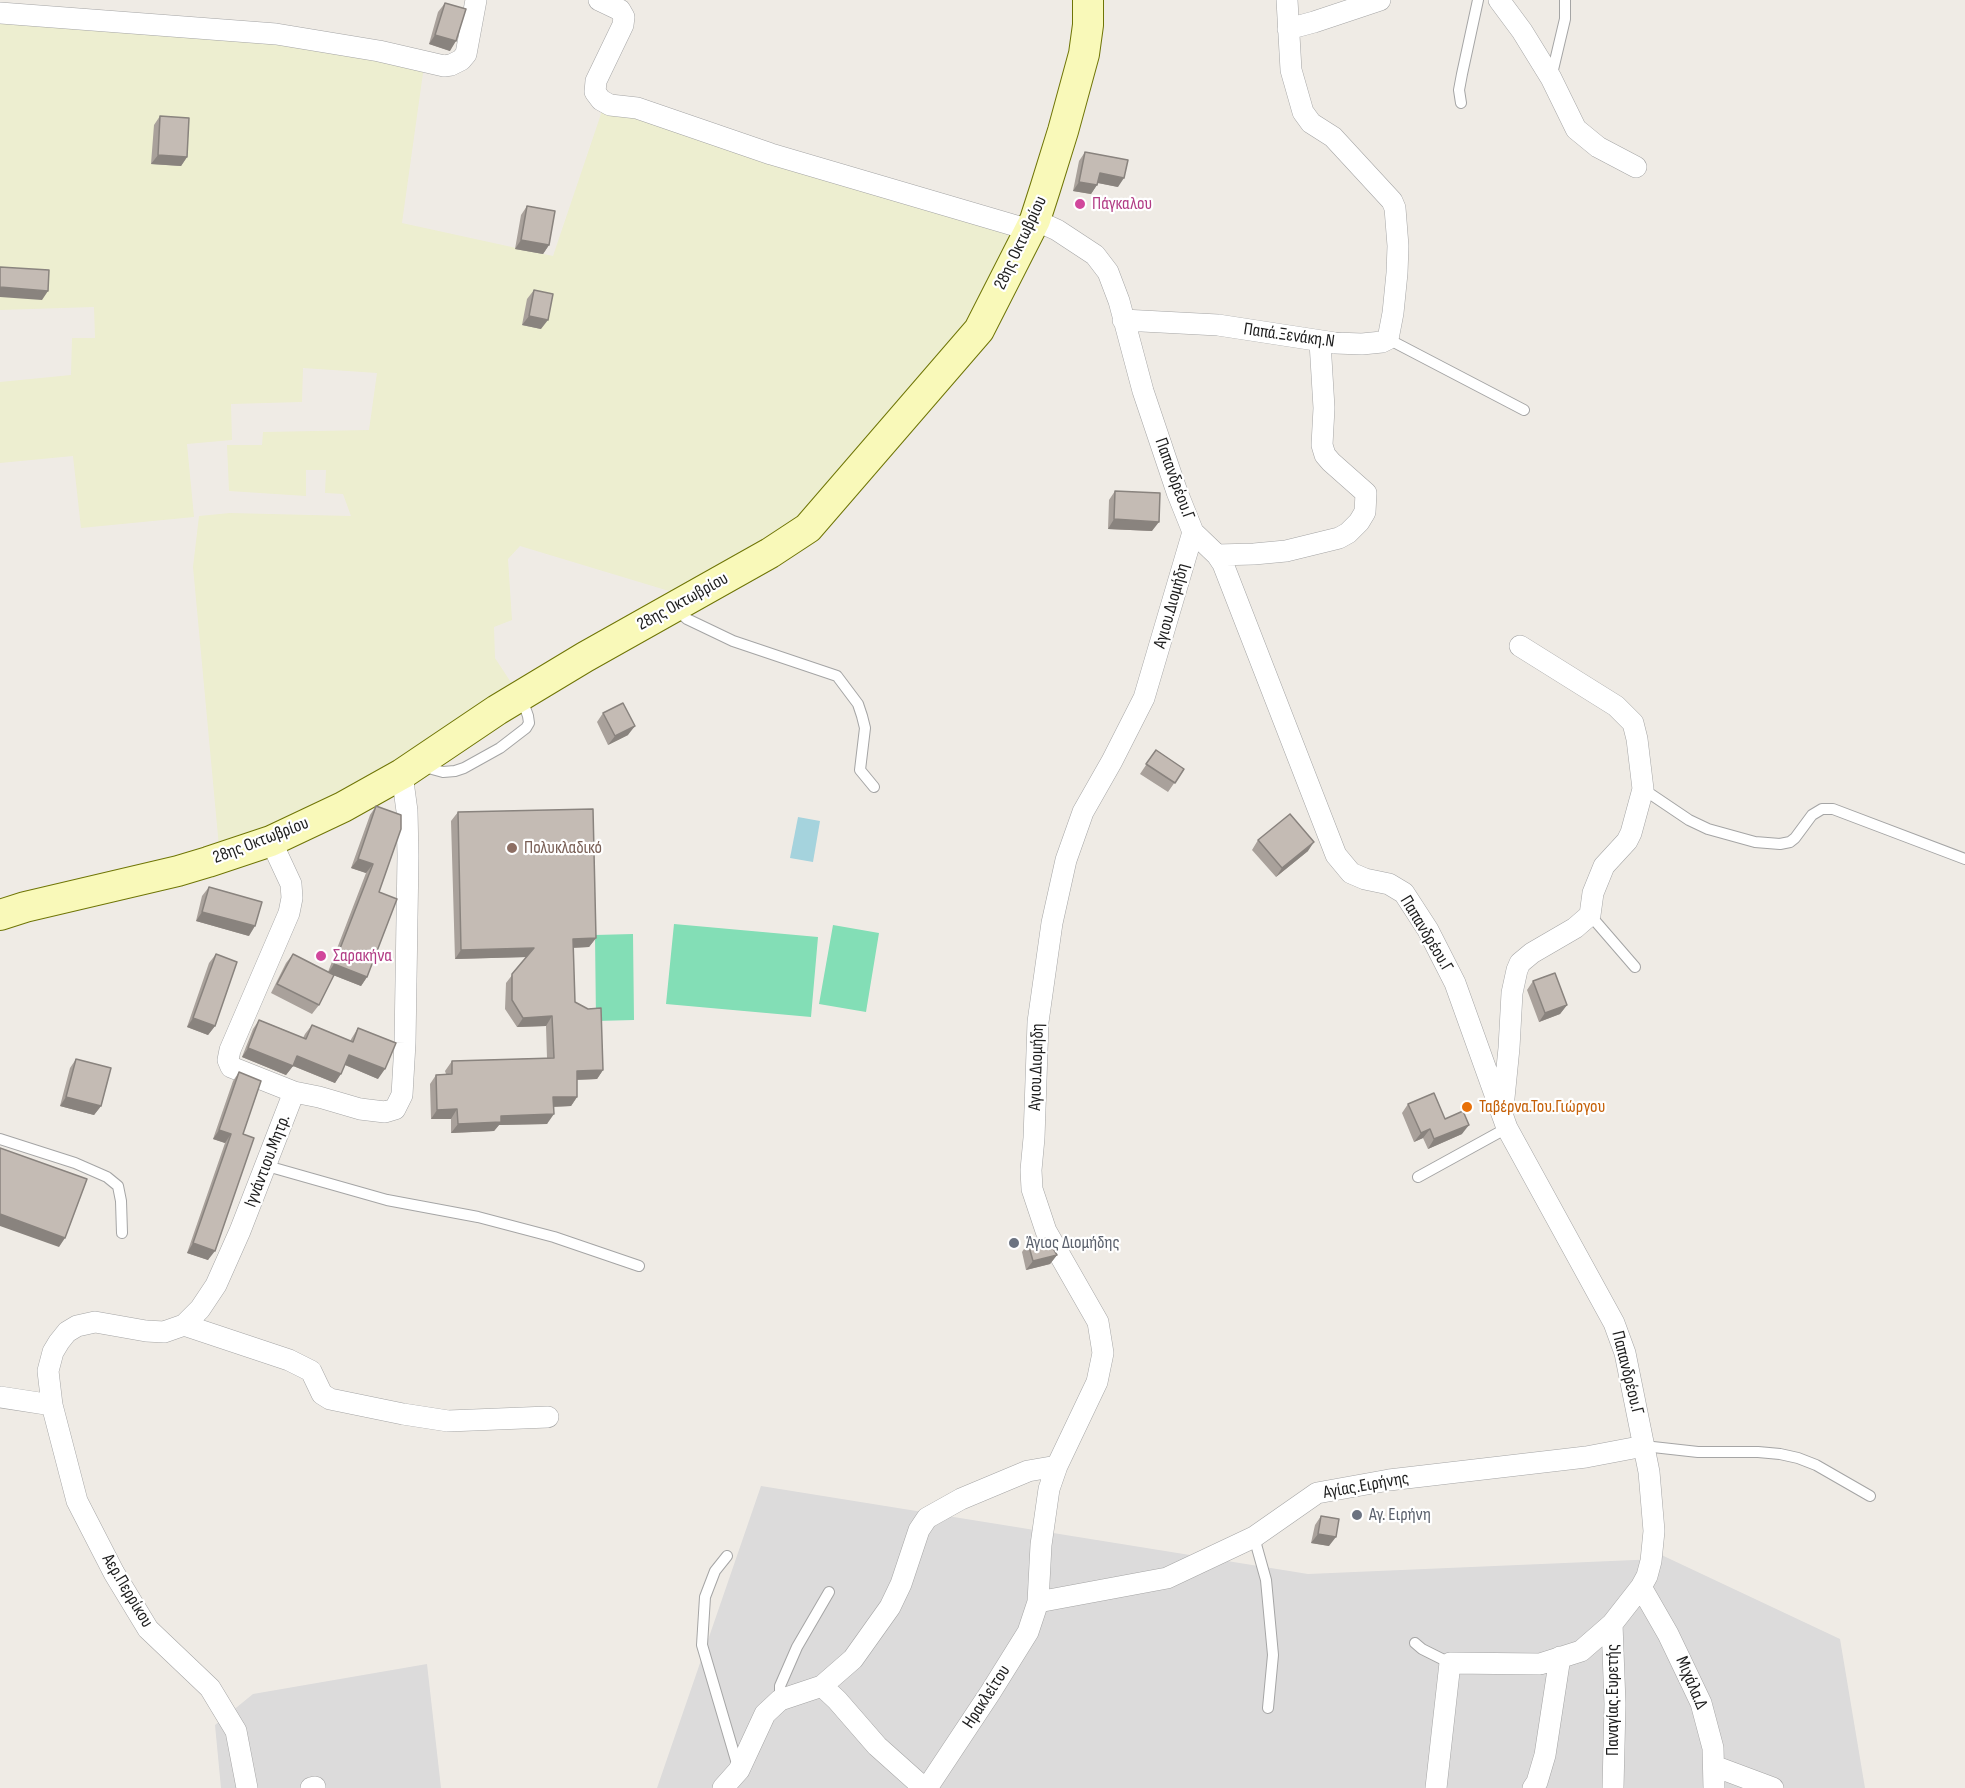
<!DOCTYPE html>
<meta charset="utf-8">
<style>
body{margin:0}
canvas{display:block;background:#efebe5}
</style>
<canvas width="1965" height="1788"></canvas>
<script>
const c = document.querySelector('canvas').getContext('2d');
c.lineJoin = 'round';
function fill(path, color) {
  c.fillStyle = color;
  c.fill(path, 'evenodd');
}
function toPath(rows) {
  const path = new Path2D();
  for (const r of rows) {
    path.moveTo(r[0], r[1]);
    for (let i = 2; i < r.length; i += 2) path.lineTo(r[i], r[i + 1]);
  }
  return path;
}
function trace(path, color, width, dash) {
  c.strokeStyle = color;
  c.lineWidth = width;
  c.lineCap = dash ? 'butt' : 'round';
  c.setLineDash(dash || []);
  c.stroke(path);
}
function label(font, color, halo, rows, align = 'center') {
  c.font = font + ' "Sofia Sans Condensed",sans-serif';
  c.lineWidth = 4.5;
  c.setLineDash([]);
  c.textBaseline = 'middle';
  c.strokeStyle = halo;
  c.fillStyle = color;
  for (const [text, x, y, turn = 0] of rows) {
    c.save();
    c.translate(x, y);
    c.rotate((+turn || 0) * Math.PI / 180);
    c.textAlign = isNaN(turn) ? turn : align;
    if (halo) c.strokeText(text, 0, 0);
    c.fillText(text, 0, 0);
    c.restore();
  }
}
fill(toPath([
 [761,1486,1308,1574,1658,1559,1653,1551,1840,1639,1865,1788,657,1788],
 [427,1664,441,1788,221,1788,215,1725,253,1694]
]), '#dcdbdb');
fill(toPath([
 [0,17,274,39,424,66,402,223,553,256,603,108,1023,231,976,326,801,526,679,594,520,546,508,559,512,620,494,627,495,658,516,690,345,797,219,847,193,567,199,516,230,513,351,516,343,494,325,493,326,470,306,470,306,496,229,491,227,445,262,445,263,432,369,430,377,373,303,368,302,402,231,404,232,440,187,444,194,517,81,528,73,456,0,463,0,382,71,375,72,338,95,338,94,307,0,310]
]), '#edeed0');
fill(toPath([
 [674,924,818,937,811,1017,666,1004],
 [833,925,879,933,866,1012,819,1004],
 [633,934,634,1020,596,1021,595,935]
]), '#83deb6');
fill(toPath([
 [798,817,820,821,813,862,790,858]
]), '#a5d3dd');
const lane = toPath([
 [1551,78,1565,19,1565,0],
 [1461,103,1459,90,1462,74,1478,0],
 [1388,339,1524,410],
 [676,609,687,619,733,641,837,676,858,704,862,716,865,728,860,770,874,787],
 [421,766,443,772,455,771,464,768,500,748,526,728,529,723,528,716,522,699],
 [1643,789,1689,820,1708,829,1755,842,1780,844,1790,842,1795,838,1812,815,1822,809,1833,809,1965,859],
 [1590,915,1635,967],
 [0,1139,75,1163,107,1177,118,1186,121,1201,122,1233],
 [267,1166,387,1200,478,1217,554,1237,639,1266],
 [1418,1177,1507,1128],
 [1644,1446,1698,1452,1758,1452,1780,1454,1798,1458,1816,1465,1870,1496],
 [1254,1537,1266,1580,1273,1655,1268,1708],
 [727,1556,715,1571,705,1597,702,1645,738,1767],
 [1415,1643,1422,1649,1450,1663],
 [780,1700,780,1686,797,1647,829,1592]
]);
const street = toPath([
 [599,0,620,10,624,17,623,25,596,81,595,92,601,100,610,105,637,108,771,154,1030,230],
 [1499,0,1522,31,1551,78,1576,129,1598,147,1636,167],
 [0,13,276,34,379,51,444,66,451,65,461,60,466,54,476,0],
 [1288,29,1314,22,1380,0],
 [1035,220,1057,230,1095,255,1108,272,1119,301,1143,391,1177,492,1193,532,1217,555,1223,564,1336,855,1351,873,1365,879,1389,884,1404,893,1428,930,1455,983,1507,1128,1614,1323,1625,1353,1649,1472,1654,1531,1651,1561,1647,1576,1641,1587,1612,1624,1615,1704,1613,1788],
 [1123,320,1218,325,1335,343,1362,344,1382,342,1388,339,1393,313,1397,273,1398,246,1395,208,1392,201,1333,137,1311,123,1303,112,1291,70,1287,0],
 [1217,555,1254,554,1286,551,1339,538,1348,533,1359,522,1365,512,1366,493,1331,462,1325,455,1322,445,1324,408,1320,342],
 [294,1092,319,1097,360,1109,385,1112,395,1109,402,1095,405,1043,408,856,407,811,402,774],
 [1503,1108,1509,1048,1512,993,1517,970,1520,963,1532,953,1575,928,1590,915,1593,893,1604,866,1627,841,1631,833,1643,789,1637,739,1633,723,1616,706,1520,646],
 [184,1325,289,1360,311,1371,322,1394,330,1399,403,1414,448,1421,548,1417],
 [0,1397,52,1405],
 [1641,1587,1668,1634,1701,1703,1713,1748,1714,1788],
 [1038,1602,1167,1578,1254,1537,1317,1493,1389,1480,1586,1457,1644,1446],
 [822,1686,853,1659,890,1607,901,1584,919,1530,927,1518,961,1499,1028,1471,1057,1466],
 [1714,1766,1773,1788],
 [247,1788,236,1731,210,1688,148,1629,114,1573,77,1501,52,1405,48,1371,53,1352,59,1342,67,1332,77,1326,95,1322,146,1331,164,1332,184,1325,200,1309,216,1285,240,1231,294,1092,231,1067,228,1060,230,1050,289,913,292,898,291,884,271,841],
 [311,1788,315,1787],
 [723,1788,739,1770,765,1714,780,1700,822,1686,837,1700,877,1746,924,1788],
 [927,1788,990,1693,1028,1632,1038,1602,1041,1545,1049,1489,1057,1466,1097,1382,1103,1353,1098,1322,1046,1231,1032,1189,1031,1170,1034,1138,1038,1022,1052,923,1066,860,1083,812,1112,761,1144,698,1193,532],
 [1436,1788,1450,1663,1540,1664,1581,1651,1612,1624],
 [1533,1788,1537,1782,1545,1755,1560,1657]
]);
const secondary = toPath([
 [0,915,25,907,178,871,208,862,271,841,343,807,402,774,497,710,585,657,770,553,808,528,979,330,1035,220,1045,189,1063,131,1084,54,1088,25,1088,0]
]);
trace(lane, '#a5a5a5', 12);
trace(street, '#a5a5a5', 22);
trace(secondary, '#6f7506', 32);
trace(lane, '#fff', 10);
trace(street, '#fff', 21);
trace(secondary, '#f9f9b9', 30);
fill(toPath([
 [445,3,450,51,429,44,438,12],
 [160,116,187,157,181,166,151,164,154,125],
 [1085,152,1118,187,1098,183,1091,194,1073,191,1079,161],
 [527,206,549,245,543,254,515,249,521,215],
 [534,290,541,329,522,325,527,299],
 [1115,491,1152,531,1108,529,1109,500],
 [603,713,628,735,608,745,597,722],
 [1156,750,1184,769,1168,792,1140,774],
 [376,806,379,892,367,977,361,986,333,975,319,1005,312,1014,271,993,286,963,293,954,328,972,366,873,351,868,370,815],
 [458,812,596,938,589,947,573,948,575,1002,603,1070,597,1079,577,1080,577,1097,571,1106,553,1107,547,1124,499,1125,494,1131,451,1133,451,1119,431,1119,430,1084,436,1075,446,1074,445,1071,452,1061,547,1058,546,1026,517,1027,505,1009,506,983,526,957,455,959,451,821],
 [1258,840,1308,851,1276,877,1252,850],
 [209,887,249,936,196,921,202,896],
 [216,954,215,1026,208,1035,187,1027,209,963],
 [1533,981,1567,1005,1560,1014,1539,1022,1527,990],
 [259,1020,303,1038,305,1034,312,1025,350,1041,358,1028,378,1079,345,1065,335,1083,293,1066,286,1075,242,1057,253,1029],
 [76,1059,101,1106,94,1115,60,1106,70,1068],
 [239,1072,243,1134,208,1260,187,1253,225,1143,213,1139,233,1081],
 [1408,1104,1445,1119,1462,1134,1428,1149,1423,1138,1414,1142,1402,1113],
 [1028,1243,1057,1255,1050,1264,1026,1270,1022,1252],
 [1321,1516,1329,1546,1311,1543,1315,1525]
]), '#a9a19b');
fill(toPath([
 [435,35,456,41,450,51,429,44],
 [158,155,187,157,181,166,151,164],
 [1100,173,1124,178,1118,187,1093,182],
 [1079,182,1097,185,1091,194,1073,191],
 [521,240,549,245,543,254,515,249],
 [0,287,48,291,42,300,0,297],
 [529,316,548,320,541,329,522,325],
 [1114,519,1159,522,1152,531,1108,529],
 [635,726,628,735,608,745,615,736],
 [1314,842,1308,851,1276,877,1282,868],
 [358,859,373,864,366,873,351,868],
 [202,912,255,926,249,936,196,921],
 [596,938,589,947,566,948,573,939],
 [534,948,528,957,455,959,461,950],
 [334,964,367,977,361,986,328,973],
 [1567,1005,1560,1014,1539,1022,1545,1013],
 [552,1016,546,1026,517,1027,523,1018],
 [193,1018,215,1026,208,1035,187,1027],
 [248,1048,293,1066,286,1075,242,1057],
 [349,1055,385,1069,378,1079,343,1064],
 [297,1056,341,1074,335,1083,291,1065],
 [603,1070,597,1079,570,1080,577,1071],
 [66,1097,101,1106,94,1115,60,1106],
 [553,1097,577,1097,571,1106,547,1107],
 [457,1109,451,1119,431,1119,437,1110],
 [554,1114,547,1124,499,1125,494,1131,451,1133,458,1124,501,1116],
 [1469,1125,1462,1134,1428,1149,1434,1139],
 [1430,1129,1423,1138,1414,1142,1421,1133],
 [219,1130,231,1134,225,1143,213,1139],
 [0,1214,65,1238,59,1247,0,1226],
 [193,1243,215,1251,208,1260,187,1253],
 [1057,1255,1050,1264,1026,1270,1033,1261],
 [1318,1534,1336,1537,1329,1546,1311,1543]
]), '#89837e');
const building = toPath([
 [445,3,466,9,456,41,435,35,445,3],
 [160,116,189,118,187,157,158,155,160,116],
 [1085,152,1128,160,1124,178,1100,173,1097,185,1079,182,1085,152],
 [527,206,555,211,549,245,521,240,527,206],
 [0,267,49,270,48,291,0,287,0,267],
 [534,290,553,294,548,320,529,316,534,290],
 [1115,491,1160,493,1159,522,1114,519,1115,491],
 [623,703,635,726,615,736,603,713,623,703],
 [1156,750,1184,769,1175,783,1146,764,1156,750],
 [376,806,401,815,401,829,379,892,397,899,367,977,334,964,373,864,358,859,376,806],
 [593,809,596,938,573,939,575,1002,588,1009,601,1008,603,1070,577,1071,577,1097,553,1097,554,1114,501,1116,501,1122,458,1124,457,1109,437,1110,436,1075,452,1074,452,1061,554,1058,552,1016,523,1018,512,1000,512,974,534,948,461,950,458,812,593,809],
 [1290,814,1314,842,1282,868,1258,840,1290,814],
 [209,887,262,902,255,926,202,912,209,887],
 [216,954,237,962,215,1026,193,1018,216,954],
 [293,954,334,975,319,1005,277,984,293,954],
 [1555,973,1567,1005,1545,1013,1533,981,1555,973],
 [259,1020,306,1039,312,1025,353,1042,358,1028,396,1043,385,1069,349,1055,341,1074,297,1056,293,1066,248,1048,259,1020],
 [76,1059,111,1068,101,1106,66,1097,76,1059],
 [239,1072,261,1081,243,1134,254,1138,215,1251,193,1243,231,1134,219,1130,239,1072],
 [1434,1093,1445,1119,1463,1111,1469,1125,1434,1139,1430,1129,1421,1133,1408,1104,1434,1093],
 [0,1148,87,1179,65,1238,0,1214,0,1148],
 [1047,1238,1057,1255,1033,1261,1028,1243,1047,1238],
 [1321,1516,1339,1519,1336,1537,1318,1534,1321,1516]
]);
fill(building, '#c4bbb4');
trace(building, '#89837e', 1.5);
for (const [x, y, r, color] of [
 [1080,204,6,"#d1479c"],
 [512,848,6,"#8d6e63"],
 [321,956,6,"#d1479c"],
 [1467,1107,6,"#e8710a"],
 [1014,1243,6,"#6b7280"],
 [1357,1515,6,"#6b7280"]
]) {
  const dot = new Path2D();
  dot.arc(x, y, r, 0, 2 * Math.PI);
  c.fillStyle = color;
  c.fill(dot);
  trace(dot, '#fff', 2);
}
label('18px', '#b23c85', '#fff', [
 ["Πάγκαλου",1092,204],
 ["Σαρακήνα",333,956]
], 'left');
label('18px', '#1e1e1e', '#fff', [
 ["28ης Οκτωβρίου",1021,243,-65],
 ["Παπά.Ξενάκη.Ν",1289,336,8],
 ["Παπανδρέου.Γ",1174,479,70],
 ["28ης Οκτωβρίου",683,602,-29],
 ["Αγιου.Διομήδη",1172,606,-74],
 ["28ης Οκτωβρίου",261,841,-21],
 ["Παπανδρέου.Γ",1426,934,59],
 ["Αγιου.Διομήδη",1037,1067,-88],
 ["Ιγνάντιου.Μητρ.",268,1161,-69],
 ["Παπανδρέου.Γ",1627,1373,76],
 ["Αγίας.Ειρήνης",1366,1486,-10],
 ["Αερ.Περρίκου",127,1591,59],
 ["Μιχάλα.Δ",1691,1683,67],
 ["Ηρακλείτου",987,1697,-57],
 ["Παναγίας.Ευρετής",1613,1700,-90]
]);
label('18px', '#785e54', '#fff', [
 ["Πολυκλαδικό",524,848]
], 'left');
label('18px', '#c56008', '#fff', [
 ["Ταβέρνα.Του.Γιώργου",1479,1107]
], 'left');
label('18px', '#5b616d', '#fff', [
 ["Άγιος Διομήδης",1026,1243],
 ["Αγ. Ειρήνη",1369,1515]
], 'left');
</script>
